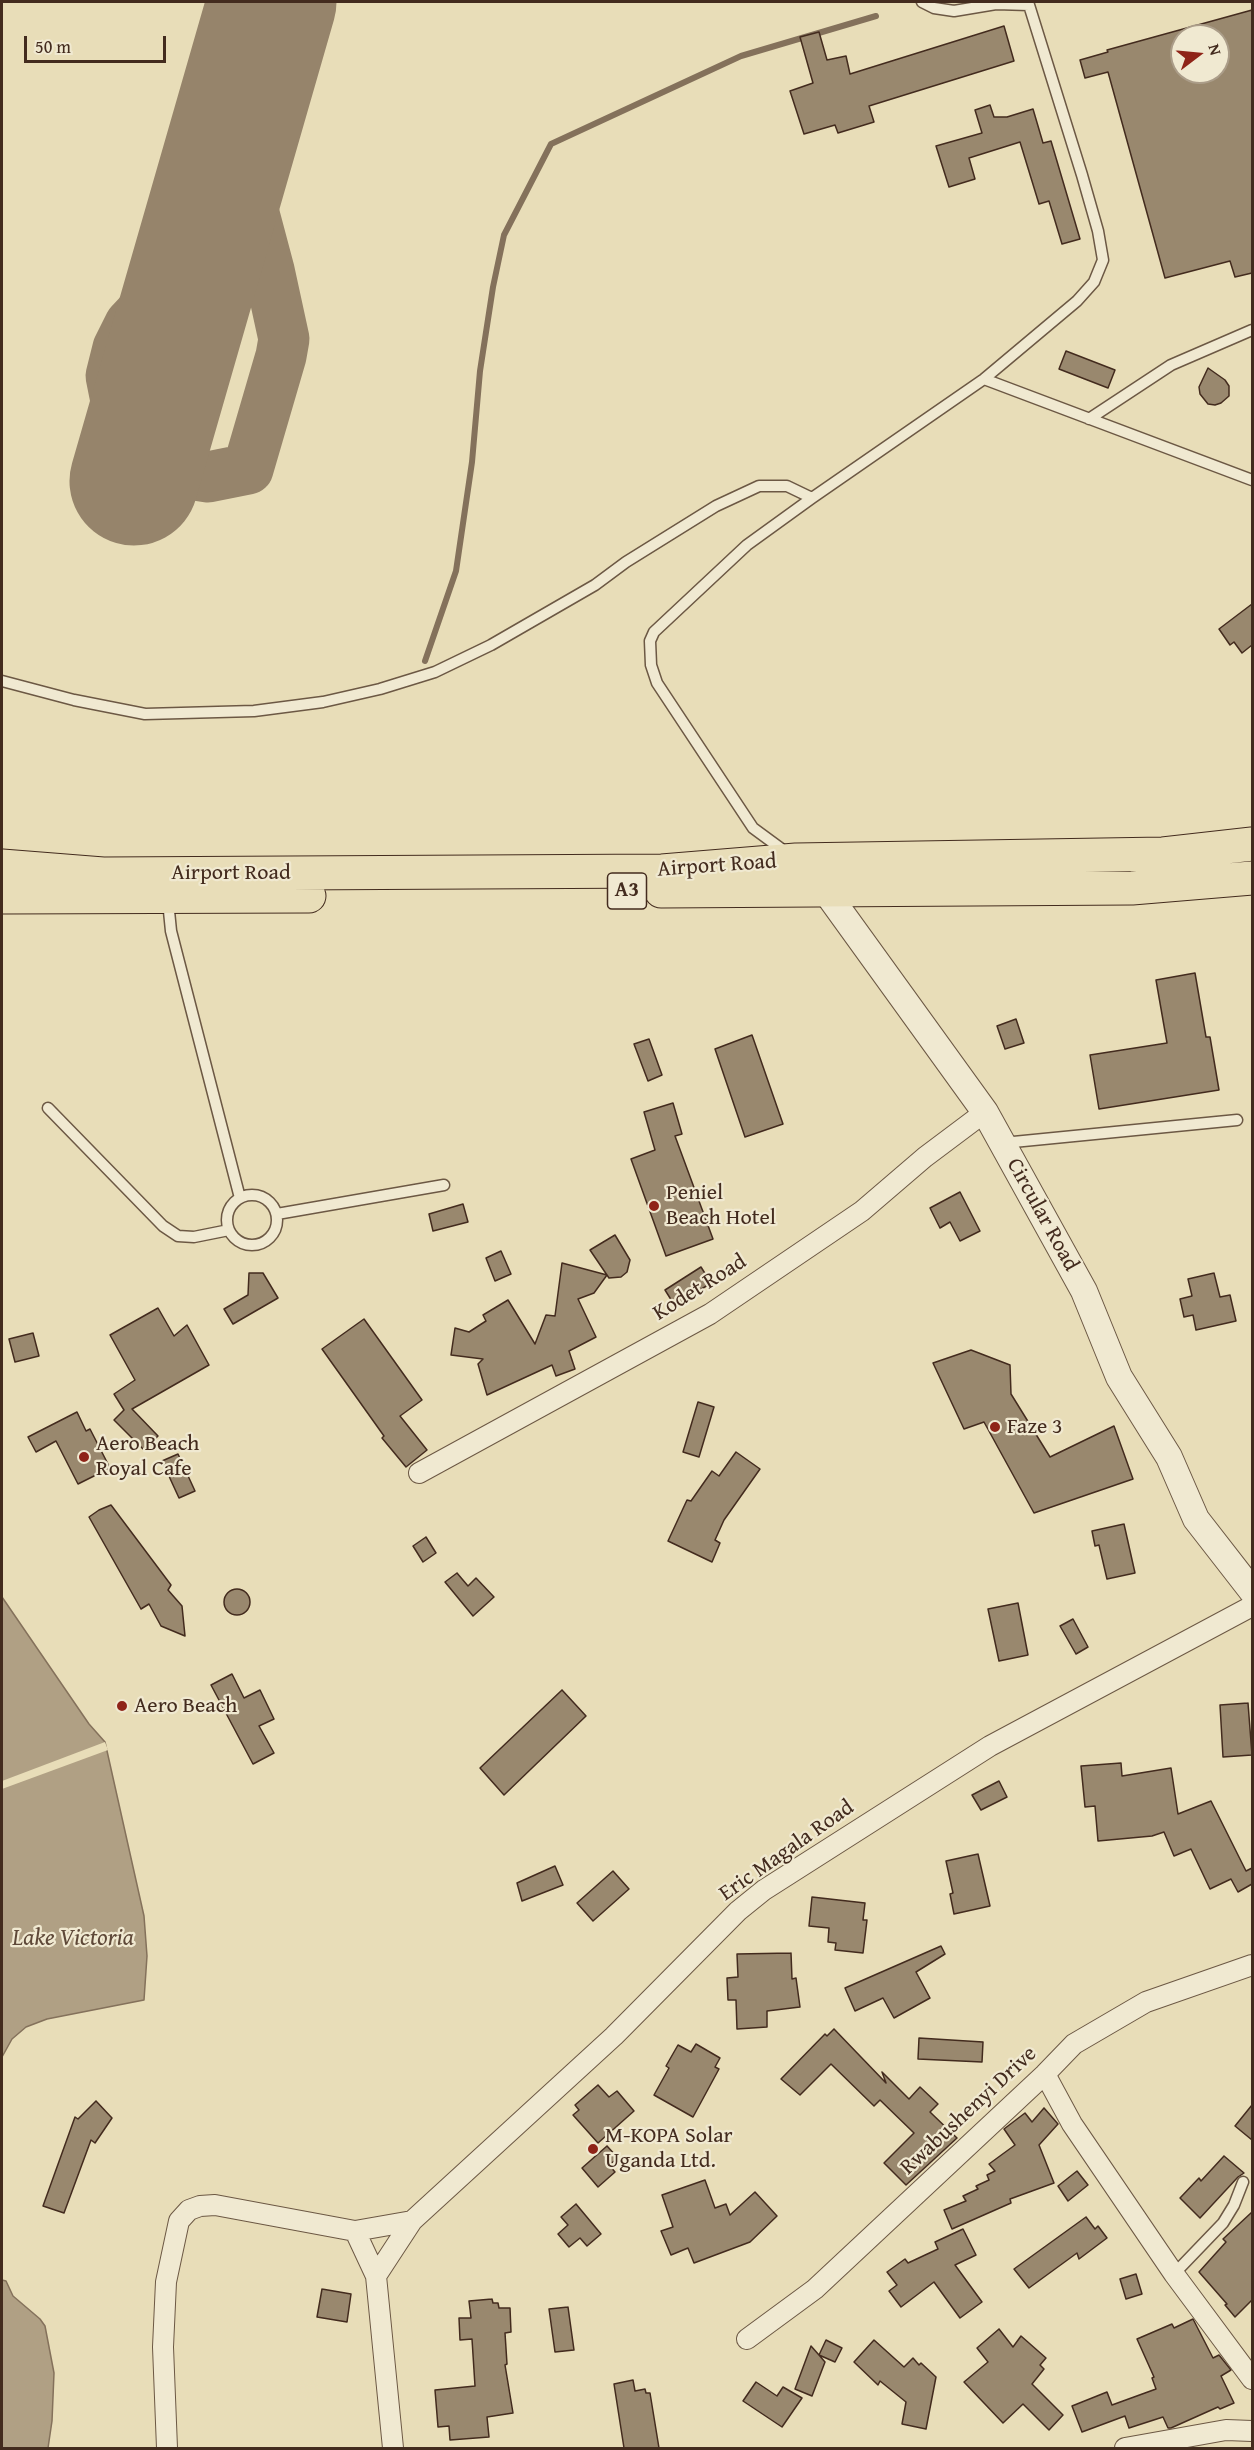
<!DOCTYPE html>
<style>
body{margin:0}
#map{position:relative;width:1254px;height:2450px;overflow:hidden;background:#e8ddb8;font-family:"Gentium Book Plus",serif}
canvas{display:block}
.frame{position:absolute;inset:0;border:3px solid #432b1e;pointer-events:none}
.north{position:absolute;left:1170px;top:24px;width:60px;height:60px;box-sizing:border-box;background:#f0e9d1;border:2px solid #ab9d89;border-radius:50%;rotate:74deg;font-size:16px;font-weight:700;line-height:24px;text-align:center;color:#432b1e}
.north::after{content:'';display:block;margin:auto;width:21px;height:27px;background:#8f2418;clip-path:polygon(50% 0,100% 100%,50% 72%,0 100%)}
.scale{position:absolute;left:24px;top:36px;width:142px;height:27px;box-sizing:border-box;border:3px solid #432b1e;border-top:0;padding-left:8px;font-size:18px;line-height:21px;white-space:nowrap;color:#432b1e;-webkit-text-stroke:4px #f0e9d1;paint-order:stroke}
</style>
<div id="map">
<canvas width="1254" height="2450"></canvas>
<div class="frame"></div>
<div class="north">N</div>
<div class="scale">50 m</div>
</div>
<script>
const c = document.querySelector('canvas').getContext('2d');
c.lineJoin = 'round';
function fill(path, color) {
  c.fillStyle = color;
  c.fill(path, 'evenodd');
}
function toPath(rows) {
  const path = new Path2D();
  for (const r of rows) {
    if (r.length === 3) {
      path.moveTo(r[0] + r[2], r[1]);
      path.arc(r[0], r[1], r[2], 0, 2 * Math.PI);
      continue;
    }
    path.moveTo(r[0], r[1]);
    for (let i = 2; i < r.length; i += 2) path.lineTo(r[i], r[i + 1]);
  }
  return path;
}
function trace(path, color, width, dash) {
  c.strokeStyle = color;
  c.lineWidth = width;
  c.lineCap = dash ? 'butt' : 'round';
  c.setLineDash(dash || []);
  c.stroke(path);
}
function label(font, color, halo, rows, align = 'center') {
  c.font = font + ' "Gentium Book Plus",serif';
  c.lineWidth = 4.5;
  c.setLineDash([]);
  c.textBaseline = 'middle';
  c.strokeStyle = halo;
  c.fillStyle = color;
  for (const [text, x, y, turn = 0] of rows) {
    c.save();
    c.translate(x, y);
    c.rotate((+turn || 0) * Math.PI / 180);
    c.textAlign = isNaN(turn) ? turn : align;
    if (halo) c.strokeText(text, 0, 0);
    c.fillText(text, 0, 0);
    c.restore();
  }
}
const water = toPath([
 [2,1597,89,1724,105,1742,144,1916,147,1956,144,2000,47,2019,26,2027,12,2039,2,2057,2,1597],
 [2,2280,6,2281,13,2296,40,2319,45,2326,54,2373,52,2421,48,2448,2,2448,2,2280]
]);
fill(water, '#b0a084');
trace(water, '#84715b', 1.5);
fill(toPath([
 [105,1742,108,1750,2,1789,2,1781]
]), '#e8ddb8');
trace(toPath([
 [425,661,456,571,472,462,480,371,493,287,504,235,551,144,741,56,876,16]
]), '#84715b', 6);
trace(toPath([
 [193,276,146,307,130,324,118,348,111,376,117,406,127,431,143,450,155,462,182,473,208,477,248,469,281,356,284,339,269,270,248,191,239,116]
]), '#96846b', 51);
trace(toPath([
 [134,481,272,2]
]), '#96846b', 129);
const building = toPath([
 [1252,10,1252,273,1235,277,1230,261,1165,278,1108,72,1085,78,1080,60,1108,52,1107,50,1252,10],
 [1182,36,1218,36,1218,72,1182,72,1182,36],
 [1004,26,1014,61,869,106,874,122,838,133,835,125,804,134,790,91,813,83,800,37,819,32,827,60,846,56,850,74,1004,26],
 [990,105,994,117,1007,117,1033,109,1043,143,1051,141,1080,239,1062,244,1049,201,1039,204,1020,142,969,158,975,179,949,187,936,146,982,133,975,110,990,105],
 [1066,351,1115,370,1108,388,1059,369,1066,351],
 [1208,368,1225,380,1229,386,1229,396,1221,403,1215,405,1208,404,1200,394,1199,387,1208,368],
 [1252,604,1252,645,1242,653,1234,642,1230,645,1219,629,1252,604],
 [1195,973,1206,1037,1210,1037,1219,1090,1099,1109,1090,1055,1167,1043,1156,980,1195,973],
 [1016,1019,1024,1043,1005,1049,997,1026,1016,1019],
 [752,1035,783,1124,745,1137,715,1049,752,1035],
 [649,1039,662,1075,648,1081,634,1044,649,1039],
 [673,1103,682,1134,675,1136,713,1239,666,1256,631,1159,655,1150,644,1112,673,1103],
 [960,1192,980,1231,960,1241,950,1222,940,1228,930,1208,960,1192],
 [463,1204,468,1222,433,1231,429,1214,463,1204],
 [615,1235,630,1260,627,1272,621,1277,609,1278,590,1250,615,1235],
 [501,1251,511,1274,495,1281,486,1258,501,1251],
 [562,1263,607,1275,594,1293,578,1299,596,1337,569,1351,575,1369,556,1376,552,1365,487,1395,478,1364,483,1359,451,1355,455,1328,469,1332,486,1321,483,1315,508,1300,535,1344,546,1315,555,1316,562,1263],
 [701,1267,711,1283,675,1306,665,1290,701,1267],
 [249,1273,263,1273,278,1298,233,1324,224,1309,248,1295,249,1273],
 [1214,1273,1220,1297,1230,1295,1236,1321,1196,1330,1193,1315,1184,1317,1180,1299,1192,1296,1188,1279,1214,1273],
 [158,1308,174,1336,187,1325,209,1365,132,1409,158,1436,144,1450,114,1420,124,1410,114,1394,135,1380,110,1335,158,1308],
 [364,1319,422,1400,400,1416,427,1450,406,1467,382,1438,384,1436,322,1349,364,1319],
 [33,1333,39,1356,15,1362,9,1339,33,1333],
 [971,1350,1010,1365,1011,1394,1050,1457,1114,1426,1133,1479,1034,1513,984,1422,964,1429,933,1363,971,1350],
 [698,1402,714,1407,699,1457,683,1452,698,1402],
 [77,1412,86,1431,90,1429,110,1468,78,1484,56,1441,36,1452,28,1437,77,1412],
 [736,1452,760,1469,724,1520,715,1540,720,1543,712,1562,668,1541,687,1500,691,1501,712,1471,719,1476,736,1452],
 [178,1454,195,1491,179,1498,162,1461,178,1454],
 [111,1505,171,1585,168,1590,182,1606,185,1636,161,1626,149,1604,141,1609,89,1517,99,1510,111,1505],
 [1124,1524,1135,1573,1107,1579,1099,1545,1095,1546,1092,1531,1124,1524],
 [426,1537,436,1553,423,1562,413,1546,426,1537],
 [457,1573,468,1586,476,1578,494,1597,473,1616,445,1582,457,1573],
 [237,1602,13],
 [1018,1603,1028,1655,999,1661,988,1609,1018,1603],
 [1073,1619,1088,1647,1076,1654,1060,1626,1073,1619],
 [232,1674,244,1698,260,1690,274,1719,259,1726,274,1753,253,1764,211,1685,232,1674],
 [562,1690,586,1716,504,1795,480,1768,562,1690],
 [1248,1703,1252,1755,1223,1757,1220,1705,1248,1703],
 [1121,1763,1122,1776,1171,1768,1178,1814,1211,1801,1246,1871,1252,1868,1252,1884,1238,1892,1231,1879,1210,1889,1191,1849,1174,1856,1164,1832,1152,1836,1098,1841,1095,1806,1085,1807,1081,1766,1121,1763],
 [999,1781,1007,1797,981,1810,972,1795,999,1781],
 [978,1854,990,1906,954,1914,950,1894,953,1893,946,1861,978,1854],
 [555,1866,563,1885,522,1901,517,1883,555,1866],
 [613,1871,629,1889,593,1921,577,1903,613,1871],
 [812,1897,865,1903,863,1920,867,1920,863,1953,835,1950,836,1943,828,1942,829,1928,809,1926,812,1897],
 [941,1946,945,1954,916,1972,930,1998,894,2018,883,1998,855,2011,845,1988,941,1946],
 [791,1953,792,1979,796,1978,800,2007,767,2011,767,2027,737,2029,736,2000,728,2000,727,1978,738,1977,737,1954,791,1953],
 [834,2029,886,2083,882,2072,909,2099,920,2087,938,2104,930,2112,957,2138,906,2185,884,2163,914,2133,880,2100,874,2106,831,2064,800,2095,781,2079,825,2034,827,2036,834,2029],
 [919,2038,983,2042,982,2062,918,2059,919,2038],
 [696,2044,720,2058,715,2067,719,2069,693,2117,654,2095,669,2068,666,2066,678,2045,691,2052,696,2044],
 [598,2085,609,2097,617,2091,634,2111,598,2143,573,2115,579,2110,575,2105,598,2085],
 [96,2101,112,2118,95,2143,91,2140,64,2213,43,2206,75,2117,78,2119,96,2101],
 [1252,2105,1252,2140,1235,2126,1252,2105],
 [1044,2108,1058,2124,1039,2145,1054,2183,1010,2199,1011,2203,952,2229,944,2210,966,2201,963,2196,978,2189,976,2186,989,2180,987,2175,995,2171,989,2164,1015,2145,1004,2129,1025,2113,1032,2122,1044,2108],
 [607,2146,618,2158,609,2165,615,2172,598,2187,582,2168,607,2146],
 [1224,2156,1244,2173,1238,2177,1200,2218,1180,2198,1199,2178,1201,2181,1224,2156],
 [1077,2171,1088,2185,1068,2201,1058,2186,1077,2171],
 [705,2180,715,2208,726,2204,730,2215,755,2192,777,2216,750,2242,694,2263,688,2248,671,2255,661,2231,673,2227,662,2195,705,2180],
 [576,2204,601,2234,587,2246,580,2238,569,2247,558,2234,568,2225,561,2217,576,2204],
 [1252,2212,1252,2300,1235,2317,1225,2305,1227,2304,1199,2272,1226,2242,1223,2239,1252,2212],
 [1086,2217,1095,2229,1098,2226,1107,2238,1079,2259,1077,2253,1029,2288,1014,2269,1086,2217],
 [963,2229,976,2255,955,2265,982,2302,960,2318,934,2282,901,2307,889,2291,897,2285,887,2272,905,2259,908,2263,938,2249,935,2242,963,2229],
 [1136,2274,1142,2294,1126,2299,1120,2279,1136,2274],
 [322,2289,351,2294,347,2322,317,2317,322,2289],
 [492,2299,493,2303,498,2303,499,2308,510,2308,511,2332,505,2333,507,2364,505,2365,513,2413,487,2417,489,2437,450,2440,449,2426,438,2427,435,2390,475,2386,472,2339,460,2340,459,2318,471,2318,469,2301,492,2299],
 [568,2307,574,2350,555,2352,549,2309,568,2307],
 [1193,2319,1213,2358,1219,2355,1231,2370,1221,2376,1234,2403,1220,2409,1218,2407,1171,2428,1168,2428,1163,2417,1129,2428,1125,2416,1082,2432,1072,2406,1107,2392,1112,2405,1156,2389,1152,2378,1154,2377,1137,2339,1172,2324,1174,2328,1193,2319],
 [999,2329,1013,2347,1021,2336,1046,2358,1040,2365,1044,2369,1032,2384,1063,2415,1049,2430,1023,2404,1003,2423,964,2382,988,2362,977,2348,999,2329],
 [826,2340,842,2348,835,2362,819,2355,825,2362,812,2396,795,2389,811,2346,819,2355,826,2340],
 [874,2340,904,2367,913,2358,919,2365,921,2363,936,2377,926,2429,902,2424,906,2402,880,2381,878,2385,854,2362,874,2340],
 [633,2380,635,2391,645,2389,646,2393,650,2393,659,2448,624,2448,614,2384,633,2380],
 [756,2382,777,2396,783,2387,802,2398,782,2427,743,2401,756,2382]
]);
fill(building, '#99886e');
trace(building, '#432b1e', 1.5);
const service = toPath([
 [984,379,1252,480],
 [1089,419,1171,365,1252,330],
 [2,681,74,700,145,714,254,711,323,702,380,689,435,672,491,645,595,585,626,562,716,506,759,486,787,486,812,498],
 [787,853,753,828,657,683,651,665,650,641,654,632,747,545,812,498,984,379,1077,301,1094,282,1103,260,1098,231,1082,175,1029,5,996,4,954,11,934,8,922,2],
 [168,901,171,931,240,1198],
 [48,1108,163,1226,178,1236,194,1237,229,1230],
 [1003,1143,1237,1120],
 [252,1220,25],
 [277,1214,444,1185],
 [1174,2274,1223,2223,1234,2205,1243,2182]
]);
const minor = toPath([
 [419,1473,710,1314,862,1211,925,1157,985,1112],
 [1045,2074,1072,2124,1174,2274,1252,2379],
 [355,2231,376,2276],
 [747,2339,815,2289,1045,2074,1074,2044,1146,2002,1252,1965],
 [167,2448,163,2347,166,2282,179,2221,189,2210,200,2206,215,2205,355,2231,412,2221],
 [393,2448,376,2276,412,2221,614,2036,738,1911,764,1890,990,1746,1252,1606],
 [1125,2448,1226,2430,1252,2431]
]);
const tertiary = toPath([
 [815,879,824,889,985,1112,1084,1291,1119,1377,1169,1457,1196,1519,1252,1591]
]);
const trunk = toPath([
 [2,866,103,874,662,871,796,860,1163,854,1252,844],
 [661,891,1132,888,1252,878],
 [2,897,309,896]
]);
trace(service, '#6c5844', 13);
trace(minor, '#6c5844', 22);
trace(tertiary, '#6c5844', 28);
trace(trunk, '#432b1e', 35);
trace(service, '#f0e9d1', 10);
trace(minor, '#f0e9d1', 20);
trace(tertiary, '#f0e9d1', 26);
trace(trunk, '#e8ddb8', 33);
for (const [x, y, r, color] of [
 [654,1206,6,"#8f2418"],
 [995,1427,6,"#8f2418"],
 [84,1457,6,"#8f2418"],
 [122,1706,6,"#8f2418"],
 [593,2149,6,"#8f2418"]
]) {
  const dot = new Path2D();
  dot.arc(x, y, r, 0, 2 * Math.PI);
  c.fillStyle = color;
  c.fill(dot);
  trace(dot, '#f0e9d1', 2);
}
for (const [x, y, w] of [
 [627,891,39]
]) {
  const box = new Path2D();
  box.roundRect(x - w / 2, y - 18, w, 36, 4.5);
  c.fillStyle = '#f0e9d1';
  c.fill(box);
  trace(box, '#432b1e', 1.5);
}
label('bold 21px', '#432b1e', null, [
 ["A3",627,891]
]);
label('22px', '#432b1e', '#f0e9d1', [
 ["Airport Road",717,866,-4],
 ["Airport Road",231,873],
 ["Circular Road",1042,1215,61],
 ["Kodet Road",700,1288,-32],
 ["Eric Magala Road",787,1851,-35],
 ["Rwabushenyi Drive",969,2111,-43]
]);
label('22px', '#432b1e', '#f0e9d1', [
 ["Peniel",666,1193],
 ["Beach Hotel",666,1218],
 ["Faze 3",1007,1427],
 ["Aero Beach",96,1444],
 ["Royal Cafe",96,1469],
 ["Aero Beach",134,1706],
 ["M-KOPA Solar",605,2136],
 ["Uganda Ltd.",605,2161]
], 'left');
label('italic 24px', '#5e4838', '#f0e9d1', [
 ["Lake Victoria",73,1939]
]);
</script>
